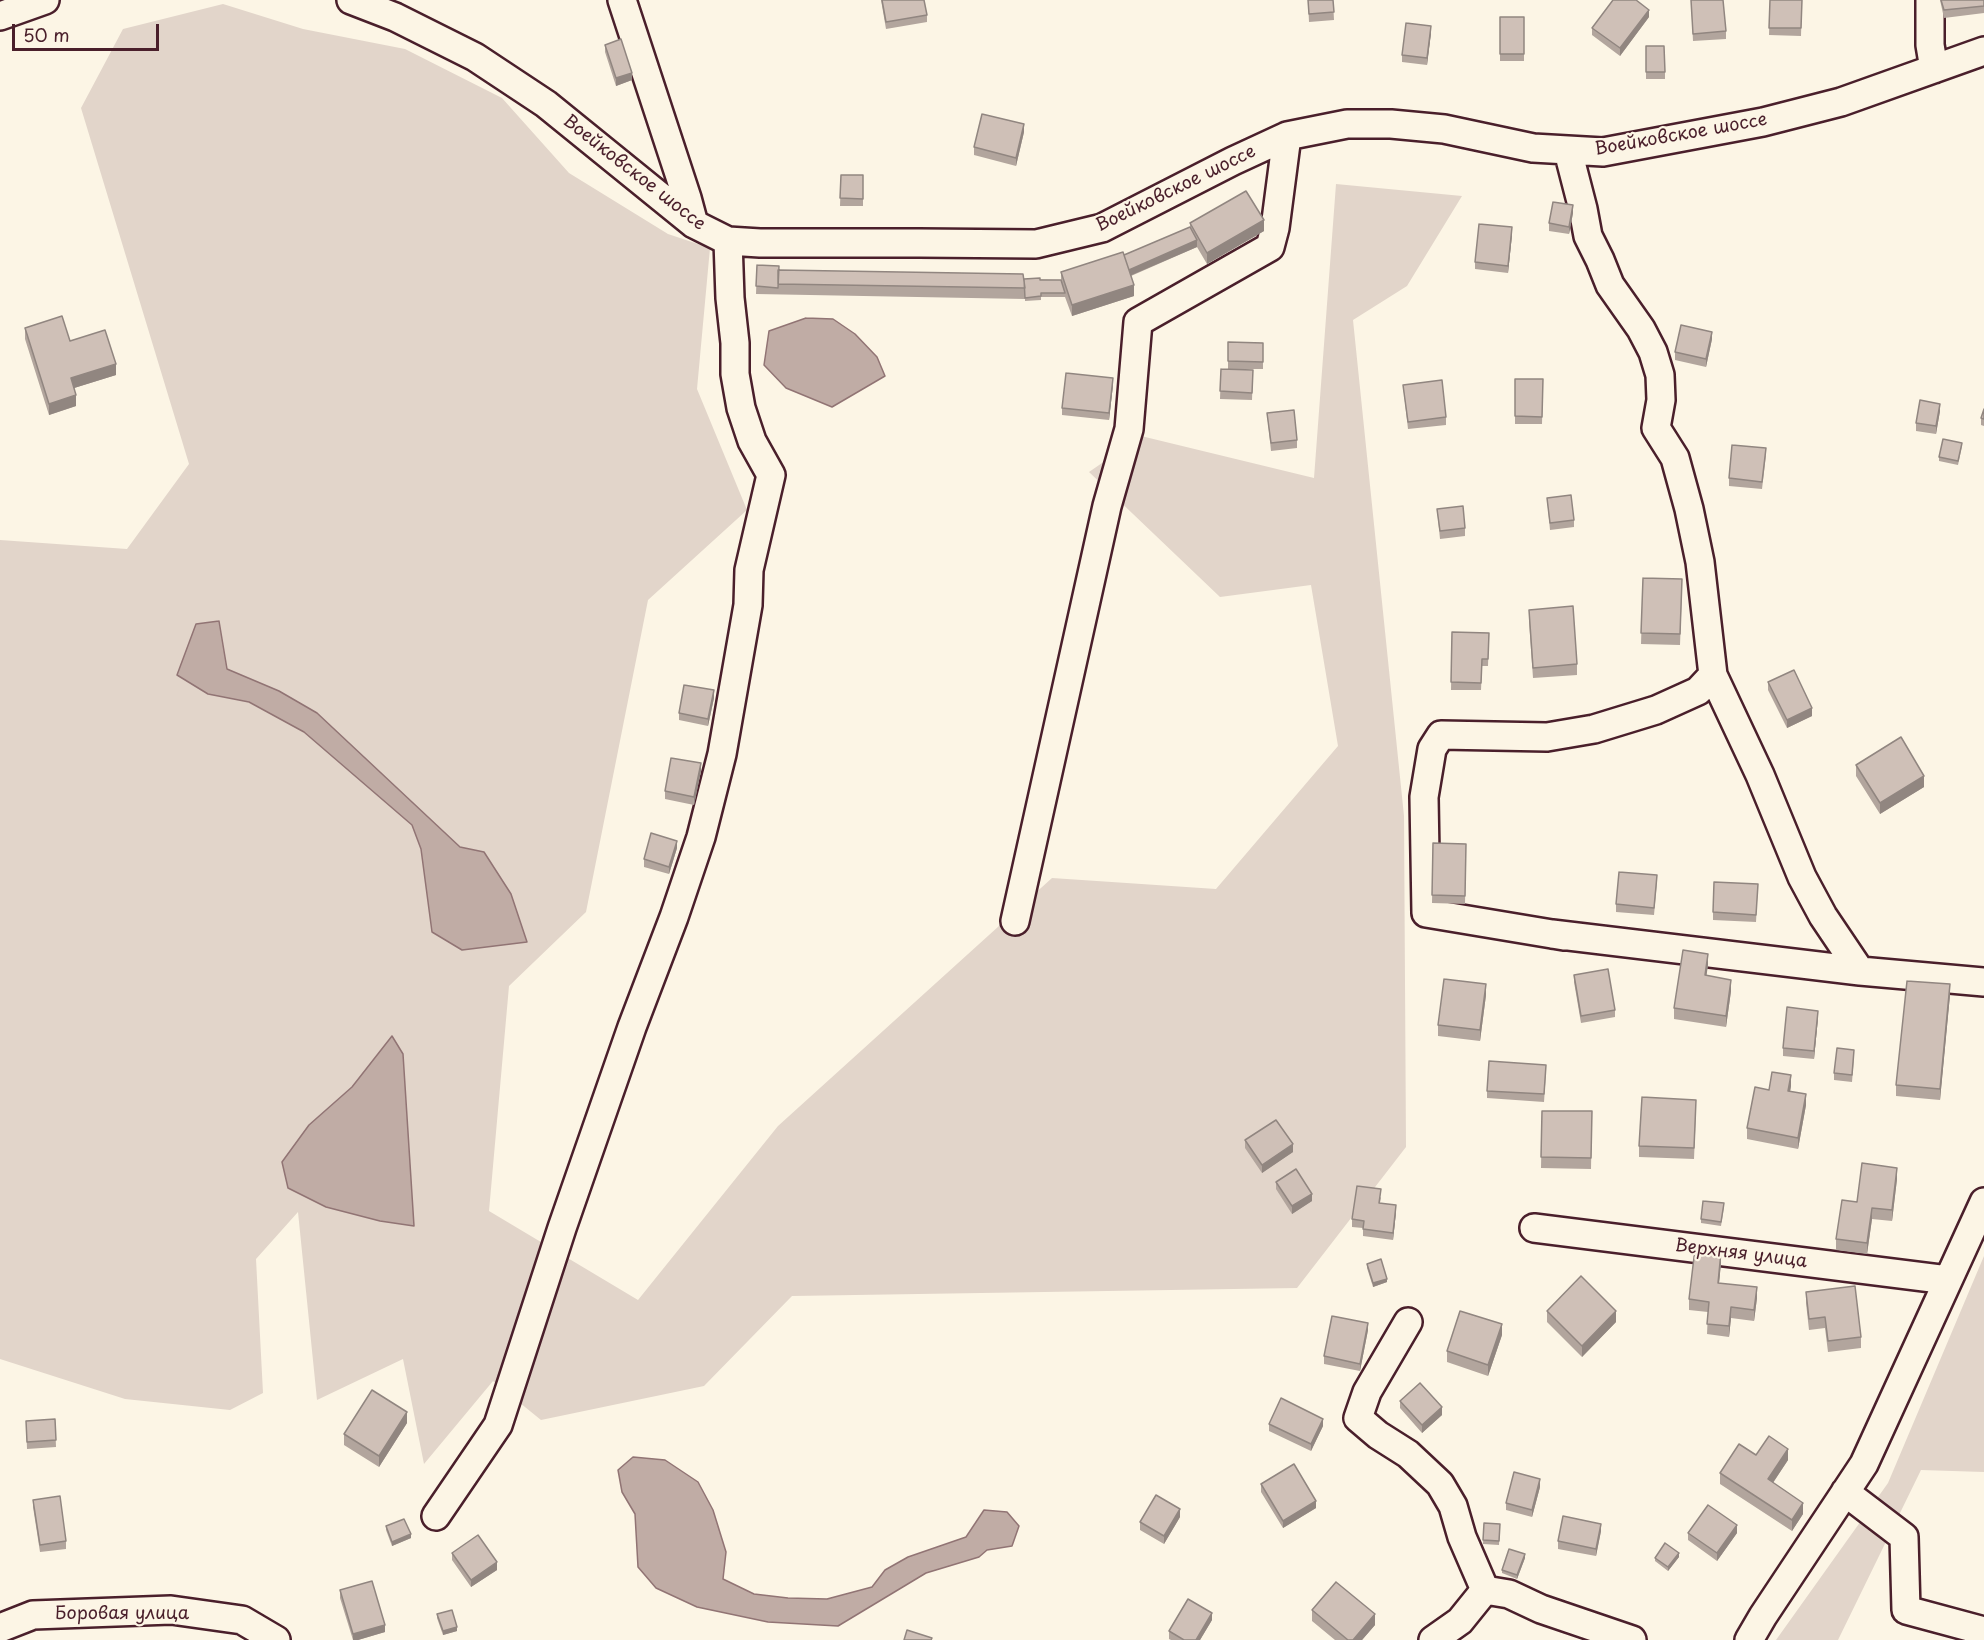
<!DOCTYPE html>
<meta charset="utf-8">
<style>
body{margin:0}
#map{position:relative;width:1984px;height:1640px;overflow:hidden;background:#fcf5e5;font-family:"Playpen Sans",sans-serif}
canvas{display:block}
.scale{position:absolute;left:12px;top:24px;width:147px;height:27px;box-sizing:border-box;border:3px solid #4a1f2b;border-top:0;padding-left:8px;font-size:18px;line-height:21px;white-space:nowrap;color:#4a1f2b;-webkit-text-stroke:4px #fcf5e5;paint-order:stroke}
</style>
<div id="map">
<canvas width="1984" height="1640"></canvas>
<div class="scale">50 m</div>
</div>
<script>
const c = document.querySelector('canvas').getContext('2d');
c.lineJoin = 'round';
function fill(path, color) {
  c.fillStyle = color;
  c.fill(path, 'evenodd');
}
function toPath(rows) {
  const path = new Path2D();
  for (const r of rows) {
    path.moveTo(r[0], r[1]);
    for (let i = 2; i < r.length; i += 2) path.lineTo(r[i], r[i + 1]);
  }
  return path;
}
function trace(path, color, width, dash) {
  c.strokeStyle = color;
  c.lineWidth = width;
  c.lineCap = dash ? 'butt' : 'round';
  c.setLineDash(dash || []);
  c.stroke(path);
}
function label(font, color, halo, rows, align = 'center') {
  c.font = font + ' "Playpen Sans",sans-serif';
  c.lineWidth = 4.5;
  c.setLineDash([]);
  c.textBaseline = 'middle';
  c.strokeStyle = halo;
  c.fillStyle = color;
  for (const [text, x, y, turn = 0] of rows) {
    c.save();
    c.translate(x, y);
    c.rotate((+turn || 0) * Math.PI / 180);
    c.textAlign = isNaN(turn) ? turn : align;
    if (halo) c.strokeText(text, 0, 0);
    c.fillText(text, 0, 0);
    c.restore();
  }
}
fill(toPath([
 [223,4,303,29,405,49,502,98,569,173,668,234,710,248,697,389,747,510,648,600,586,912,509,986,489,1211,638,1300,778,1126,1052,878,1216,889,1338,746,1311,585,1220,597,1089,472,1141,436,1314,478,1336,184,1462,196,1407,286,1353,320,1404,816,1406,1147,1297,1288,792,1296,704,1386,541,1420,493,1381,424,1464,403,1359,317,1400,298,1212,256,1259,263,1393,230,1410,125,1399,0,1359,0,540,127,549,189,464,81,108,123,29],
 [219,621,226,669,279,691,317,713,460,847,484,852,421,849,412,825,304,732,248,702,208,694],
 [393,1036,380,1221,309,1125,352,1087],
 [1984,1256,1984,1472,1921,1470,1838,1640,1776,1640,1888,1483]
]), '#e2d5ca');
const water = toPath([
 [806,318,833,319,855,334,877,357,885,376,832,407,786,388,764,365,769,331,806,318],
 [219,621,227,669,279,691,317,713,460,847,484,852,511,894,527,942,462,950,432,932,421,849,412,825,304,732,249,702,208,694,177,675,196,624,219,621],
 [392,1036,403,1054,414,1226,380,1221,326,1207,288,1188,282,1162,309,1125,352,1087,392,1036],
 [633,1457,665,1460,698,1482,713,1510,726,1552,723,1579,754,1594,788,1598,827,1599,872,1587,885,1570,908,1557,966,1537,984,1510,1007,1512,1019,1526,1012,1546,987,1550,979,1557,926,1573,838,1626,768,1622,697,1607,656,1588,638,1567,635,1514,622,1492,618,1470,633,1457]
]);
fill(water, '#c0aca5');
trace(water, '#917474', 1.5);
const minor = toPath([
 [351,0,395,17,475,57,546,104,694,224,728,241,760,243,919,243,1036,244,1102,228,1233,161,1287,136,1347,124,1391,124,1444,129,1533,148,1603,152,1763,122,1841,102,1984,51],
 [622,0,687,198,694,224],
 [1930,0,1930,45,1934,69],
 [0,16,45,0],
 [1568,151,1583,209,1588,236,1600,260,1610,285,1641,329,1653,352,1660,375,1661,400,1656,428,1675,458,1689,509,1700,562,1713,675,1760,775,1802,877,1823,916,1860,971],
 [1015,921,1107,506,1129,429,1138,322,1270,247,1275,228,1287,136],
 [1552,934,1860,971,1984,982],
 [1564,936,1426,913,1424,797,1432,749,1441,735,1547,737,1594,729,1656,710,1698,691,1713,675],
 [1534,1228,1948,1280],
 [1408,1322,1367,1392,1358,1418,1378,1435,1408,1454,1440,1484,1453,1506,1462,1537,1485,1590],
 [1845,1492,1904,1537,1906,1610,1984,1631],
 [436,1516,498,1425,562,1228,632,1027,674,917,701,837,722,754,748,605,749,570,771,475,752,441,741,408,735,374,735,343,730,298,728,241],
 [1485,1590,1509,1594,1541,1609,1632,1640],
 [0,1628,33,1615,171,1610,242,1620,276,1640],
 [1433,1640,1460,1621,1485,1590],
 [1749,1640,1763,1616,1864,1464,1984,1202]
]);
trace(minor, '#4a1f2b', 32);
trace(minor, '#fcf5e5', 27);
fill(toPath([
 [881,0,924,0,927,15,927,22,886,29],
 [1308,0,1333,0,1334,20,1309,22],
 [1691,0,1726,31,1726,39,1693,41],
 [1770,0,1802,0,1801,36,1769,35],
 [1940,0,1984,0,1984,13,1944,18],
 [1500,17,1524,17,1524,61,1500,61],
 [1649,17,1620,56,1592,35,1592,28],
 [1431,33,1427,65,1402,62,1402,55],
 [605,45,632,80,616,86,605,52],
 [1646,46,1665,72,1665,79,1646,79],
 [1024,132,1016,166,974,155,974,147],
 [841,175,863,175,863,206,840,206],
 [1573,213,1569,234,1549,231,1549,223],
 [1190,223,1264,231,1207,264,1197,247,1131,276,1134,296,1072,316,1065,297,1041,297,1041,300,1025,301,1025,298,1025,299,756,294,757,265,779,270,1024,279,1061,280,1061,272,1124,255,1190,227],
 [1512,235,1508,273,1475,269,1475,262],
 [25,328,70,341,116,375,74,388,76,406,49,415,25,339],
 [1712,339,1706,367,1675,360,1675,352],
 [1228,342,1263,343,1263,369,1228,369],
 [1221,369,1253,370,1252,400,1220,399],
 [1515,379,1543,379,1542,424,1515,424],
 [1113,385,1109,420,1062,415,1062,408],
 [1403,385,1446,417,1446,425,1408,429],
 [1984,409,1984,426,1981,425,1981,418],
 [1940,411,1936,434,1916,431,1916,423],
 [1267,413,1297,440,1297,448,1271,451],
 [1962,446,1958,465,1939,461,1939,457],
 [1766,455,1762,489,1729,486,1729,478],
 [1547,498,1574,520,1574,527,1550,530],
 [1437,509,1465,528,1465,536,1440,539],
 [1643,578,1682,590,1680,645,1641,644],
 [1529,610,1577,664,1577,675,1533,678,1529,621],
 [1452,632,1489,633,1488,666,1482,666,1481,690,1451,690],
 [1768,682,1812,716,1787,728,1768,690],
 [714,698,708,726,679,720,679,713],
 [1856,765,1924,787,1880,814,1856,776],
 [701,771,694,805,665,799,665,791],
 [1433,843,1466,844,1465,904,1432,903],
 [677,848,669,874,644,867,644,859],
 [1657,882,1654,915,1616,912,1616,904],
 [1758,884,1756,922,1713,920,1713,912],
 [1708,965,1706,976,1731,991,1726,1027,1674,1019,1674,1008],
 [1574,975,1615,1010,1615,1017,1581,1023,1574,982],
 [1486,995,1480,1041,1438,1036,1438,1025],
 [1950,995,1940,1100,1896,1096,1896,1085],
 [1818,1018,1814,1059,1783,1056,1783,1048],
 [1854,1057,1852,1082,1834,1080,1834,1073],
 [1546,1072,1544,1102,1487,1098,1487,1091],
 [1791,1086,1790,1092,1806,1105,1798,1149,1747,1139,1747,1128,1769,1090],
 [1542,1111,1592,1111,1591,1169,1541,1168],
 [1696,1111,1694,1159,1639,1157,1639,1146],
 [1245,1140,1293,1152,1262,1173,1245,1148],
 [1897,1179,1892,1221,1872,1219,1867,1254,1836,1250,1836,1239,1857,1202],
 [1276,1182,1312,1201,1292,1214,1276,1189],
 [1381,1197,1380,1203,1396,1212,1393,1240,1363,1236,1363,1228,1352,1227,1352,1219],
 [1724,1207,1721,1226,1701,1223,1701,1219],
 [1721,1263,1719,1283,1757,1298,1754,1321,1731,1318,1729,1337,1707,1334,1708,1312,1689,1310,1689,1299],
 [1367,1264,1387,1282,1373,1287,1367,1268],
 [1806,1292,1861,1337,1861,1348,1828,1352,1825,1328,1809,1330,1806,1303],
 [1547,1311,1616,1322,1582,1357,1547,1322],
 [1368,1330,1360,1371,1324,1364,1324,1356],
 [1502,1335,1488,1376,1447,1362,1447,1351],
 [1400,1401,1442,1415,1422,1433,1400,1408],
 [55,1419,56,1447,27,1449,26,1421],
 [407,1423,379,1467,344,1445,344,1434],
 [1269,1424,1323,1426,1311,1451,1269,1431],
 [1756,1455,1788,1460,1773,1483,1803,1514,1792,1531,1720,1484,1720,1473],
 [1261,1484,1316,1508,1283,1528,1261,1492],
 [1540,1487,1532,1517,1506,1510,1506,1503],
 [33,1500,66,1541,66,1549,40,1552,33,1507],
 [1180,1517,1164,1544,1140,1530,1140,1522],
 [1484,1523,1500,1524,1499,1545,1483,1544],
 [386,1526,411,1538,392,1546,386,1530],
 [1601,1531,1596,1556,1558,1549,1558,1541],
 [1688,1533,1737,1533,1717,1561,1688,1540],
 [452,1553,497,1570,471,1587,452,1560],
 [1679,1557,1668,1571,1655,1561,1655,1558],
 [1525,1558,1517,1579,1502,1573,1502,1570],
 [340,1590,385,1632,358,1640,353,1640,340,1598],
 [1312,1610,1375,1625,1362,1640,1335,1640,1312,1621],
 [437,1614,457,1631,443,1635,437,1618],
 [1212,1620,1200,1640,1171,1640,1169,1639,1169,1631]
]), '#b2a59d');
fill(toPath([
 [1649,10,1649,17,1620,56,1620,48],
 [1431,26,1431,33,1427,65,1427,58],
 [632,73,632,80,616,86,616,78],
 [1024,124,1024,132,1016,166,1016,158],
 [1573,205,1573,213,1569,234,1569,227],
 [1264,220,1264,231,1207,264,1207,253],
 [1512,227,1512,235,1508,273,1508,266],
 [1197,240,1197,247,1127,277,1127,270],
 [1134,285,1134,296,1072,316,1072,305],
 [1712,332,1712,339,1706,367,1706,359],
 [116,364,116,375,71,389,71,378],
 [1113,378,1113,385,1109,420,1109,413],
 [76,395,76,406,49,415,49,404],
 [1940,404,1940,411,1936,434,1936,426],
 [714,690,714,698,708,726,708,719],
 [1812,708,1812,716,1787,728,1787,720],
 [701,763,701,771,694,805,694,797],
 [1924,776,1924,787,1880,814,1880,803],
 [677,841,677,848,669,874,669,867],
 [1708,954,1708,965,1705,986,1705,975],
 [1731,980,1731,991,1726,1027,1726,1016],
 [1486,984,1486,995,1480,1041,1480,1030],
 [1950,984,1950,995,1940,1100,1940,1089],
 [1818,1011,1818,1018,1814,1059,1814,1051],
 [1791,1075,1791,1086,1788,1102,1788,1091],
 [1806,1094,1806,1105,1798,1149,1798,1138],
 [1293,1144,1293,1152,1262,1173,1262,1165],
 [1897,1168,1897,1179,1892,1221,1892,1210],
 [1312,1194,1312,1201,1292,1214,1292,1206],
 [1396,1205,1396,1212,1393,1240,1393,1233],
 [1872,1208,1872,1219,1867,1254,1867,1243],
 [1721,1252,1721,1263,1718,1294,1718,1283],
 [1387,1279,1387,1282,1373,1287,1373,1283],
 [1757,1287,1757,1298,1754,1321,1754,1310],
 [1731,1307,1731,1318,1729,1337,1729,1326],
 [1616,1311,1616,1322,1582,1357,1582,1346],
 [1368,1323,1368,1330,1360,1371,1360,1364],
 [1502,1324,1502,1335,1488,1376,1488,1365],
 [1442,1407,1442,1415,1422,1433,1422,1425],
 [407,1412,407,1423,379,1467,379,1456],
 [1323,1419,1323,1426,1311,1451,1311,1444],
 [1788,1449,1788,1460,1768,1490,1768,1479],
 [1540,1479,1540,1487,1532,1517,1532,1510],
 [1316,1501,1316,1508,1283,1528,1283,1521],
 [1803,1503,1803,1514,1792,1531,1792,1520],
 [1180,1509,1180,1517,1164,1544,1164,1536],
 [1601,1524,1601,1531,1596,1556,1596,1549],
 [1737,1525,1737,1533,1717,1561,1717,1553],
 [411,1534,411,1538,392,1546,392,1542],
 [1679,1553,1679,1557,1668,1571,1668,1567],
 [1525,1554,1525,1558,1517,1579,1517,1575],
 [497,1562,497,1570,471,1587,471,1580],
 [1212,1613,1212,1620,1200,1640,1196,1640],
 [1375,1614,1375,1625,1362,1640,1353,1640],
 [385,1625,385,1632,358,1640,353,1640,353,1634],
 [457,1627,457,1631,443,1635,443,1631]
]), '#918680');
const building = toPath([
 [882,0,924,0,927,15,886,22,882,0],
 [1308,0,1333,0,1334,12,1309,14,1308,0],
 [1613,0,1636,0,1649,10,1620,48,1592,28,1613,0],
 [1691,0,1723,0,1726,31,1693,34,1691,0],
 [1770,0,1802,0,1801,28,1769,28,1770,0],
 [1941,0,1984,0,1984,6,1944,10,1941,0],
 [1500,17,1524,17,1524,54,1500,54,1500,17],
 [1406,23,1431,26,1427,58,1402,55,1406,23],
 [621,39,632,73,616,78,605,45,621,39],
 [1646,46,1664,46,1665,72,1646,72,1646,46],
 [982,114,1024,124,1016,158,974,147,982,114],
 [841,175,863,175,863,199,840,198,841,175],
 [1246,191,1264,220,1207,253,1190,223,1246,191],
 [1553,202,1573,205,1569,227,1549,223,1553,202],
 [1479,224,1512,227,1508,266,1475,262,1479,224],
 [1190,227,1197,240,1129,270,1124,255,1190,227],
 [1123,252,1134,285,1072,305,1061,272,1123,252],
 [757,265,779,266,778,288,756,286,757,265],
 [778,270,1023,274,1025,288,778,284,778,270],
 [1040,278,1040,280,1061,280,1065,293,1041,293,1041,296,1025,298,1024,279,1040,278],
 [62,316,70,341,105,330,116,364,71,378,76,395,49,404,25,328,62,316],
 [1681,325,1712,332,1706,359,1675,352,1681,325],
 [1228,342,1263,343,1263,362,1228,361,1228,342],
 [1221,369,1253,370,1252,393,1220,391,1221,369],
 [1066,373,1113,378,1109,413,1062,408,1066,373],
 [1515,379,1543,379,1542,417,1515,416,1515,379],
 [1442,380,1446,417,1408,422,1403,385,1442,380],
 [1920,400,1940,404,1936,426,1916,423,1920,400],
 [1984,409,1984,419,1981,418,1984,409],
 [1294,410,1297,440,1271,443,1267,413,1294,410],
 [1943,439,1962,443,1958,461,1939,457,1943,439],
 [1732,445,1766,448,1762,482,1729,478,1732,445],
 [1571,495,1574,520,1550,523,1547,498,1571,495],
 [1463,506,1465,528,1440,531,1437,509,1463,506],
 [1643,578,1682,579,1680,634,1641,633,1643,578],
 [1573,606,1577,664,1533,668,1529,610,1573,606],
 [1452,632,1489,633,1488,659,1482,659,1481,683,1451,682,1452,632],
 [1794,670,1812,708,1787,720,1768,682,1794,670],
 [684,685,714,690,708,719,679,713,684,685],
 [1901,737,1924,776,1880,803,1856,765,1901,737],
 [671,758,701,763,694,797,665,791,671,758],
 [651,833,677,841,669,867,644,859,651,833],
 [1433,843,1466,844,1465,896,1432,895,1433,843],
 [1619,872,1657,875,1654,908,1616,904,1619,872],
 [1714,882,1758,884,1756,915,1713,912,1714,882],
 [1683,950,1708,954,1705,975,1731,980,1726,1016,1674,1008,1683,950],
 [1608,969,1615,1010,1581,1016,1574,975,1608,969],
 [1444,979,1486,984,1480,1030,1438,1025,1444,979],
 [1907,981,1950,984,1940,1089,1896,1085,1907,981],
 [1787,1007,1818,1011,1814,1051,1783,1048,1787,1007],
 [1837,1048,1854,1050,1852,1075,1834,1073,1837,1048],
 [1489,1061,1546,1065,1544,1094,1487,1091,1489,1061],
 [1772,1072,1791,1075,1788,1091,1806,1094,1798,1138,1747,1128,1755,1087,1769,1090,1772,1072],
 [1642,1097,1696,1100,1694,1148,1639,1146,1642,1097],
 [1542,1111,1592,1111,1591,1158,1541,1157,1542,1111],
 [1276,1120,1293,1144,1262,1165,1245,1140,1276,1120],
 [1862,1163,1897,1168,1892,1210,1872,1208,1867,1243,1836,1239,1842,1200,1857,1202,1862,1163],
 [1296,1169,1312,1194,1292,1206,1276,1182,1296,1169],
 [1357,1186,1381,1189,1379,1203,1396,1205,1393,1233,1363,1229,1364,1221,1352,1219,1357,1186],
 [1703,1201,1724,1203,1721,1222,1701,1219,1703,1201],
 [1695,1249,1721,1252,1718,1283,1757,1287,1754,1310,1731,1307,1729,1326,1707,1324,1709,1302,1689,1299,1695,1249],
 [1381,1259,1387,1279,1373,1283,1367,1264,1381,1259],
 [1581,1276,1616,1311,1582,1346,1547,1311,1581,1276],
 [1855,1286,1861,1337,1828,1341,1825,1317,1809,1319,1806,1292,1855,1286],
 [1460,1311,1502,1324,1488,1365,1447,1351,1460,1311],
 [1332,1316,1368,1323,1360,1364,1324,1356,1332,1316],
 [1420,1383,1442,1407,1422,1425,1400,1401,1420,1383],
 [372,1390,407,1412,379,1456,344,1434,372,1390],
 [1281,1398,1323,1419,1311,1444,1269,1424,1281,1398],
 [55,1419,56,1440,27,1442,26,1421,55,1419],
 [1769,1436,1788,1449,1768,1479,1803,1503,1792,1520,1720,1473,1739,1444,1756,1455,1769,1436],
 [1294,1464,1316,1501,1283,1521,1261,1484,1294,1464],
 [1514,1472,1540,1479,1532,1510,1506,1503,1514,1472],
 [1156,1495,1180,1509,1164,1536,1140,1522,1156,1495],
 [60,1496,66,1541,40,1545,33,1500,60,1496],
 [1708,1505,1737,1525,1717,1553,1688,1533,1708,1505],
 [1563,1516,1601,1524,1596,1549,1558,1541,1563,1516],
 [404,1519,411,1534,392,1542,386,1526,404,1519],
 [1484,1523,1500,1524,1499,1541,1483,1540,1484,1523],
 [478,1535,497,1562,471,1580,452,1553,478,1535],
 [1665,1543,1679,1553,1668,1567,1655,1558,1665,1543],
 [1509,1549,1525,1554,1517,1575,1502,1570,1509,1549],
 [372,1581,385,1625,353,1634,340,1590,372,1581],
 [1336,1582,1375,1614,1353,1640,1348,1640,1312,1610,1336,1582],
 [1188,1599,1212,1613,1196,1640,1184,1640,1169,1631,1188,1599],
 [452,1610,457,1627,443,1631,437,1614,452,1610],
 [907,1630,932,1638,931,1640,904,1640,907,1630]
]);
fill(building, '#cfc0b7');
trace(building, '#918680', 1.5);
label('18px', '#4a1f2b', '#fcf5e5', [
 ["Воейковское шоссе",1681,135,-10],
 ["Воейковское шоссе",634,173,38],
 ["Воейковское шоссе",1176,189,-26],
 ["Верхняя улица",1741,1254,7],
 ["Боровая улица",122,1614]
]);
</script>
